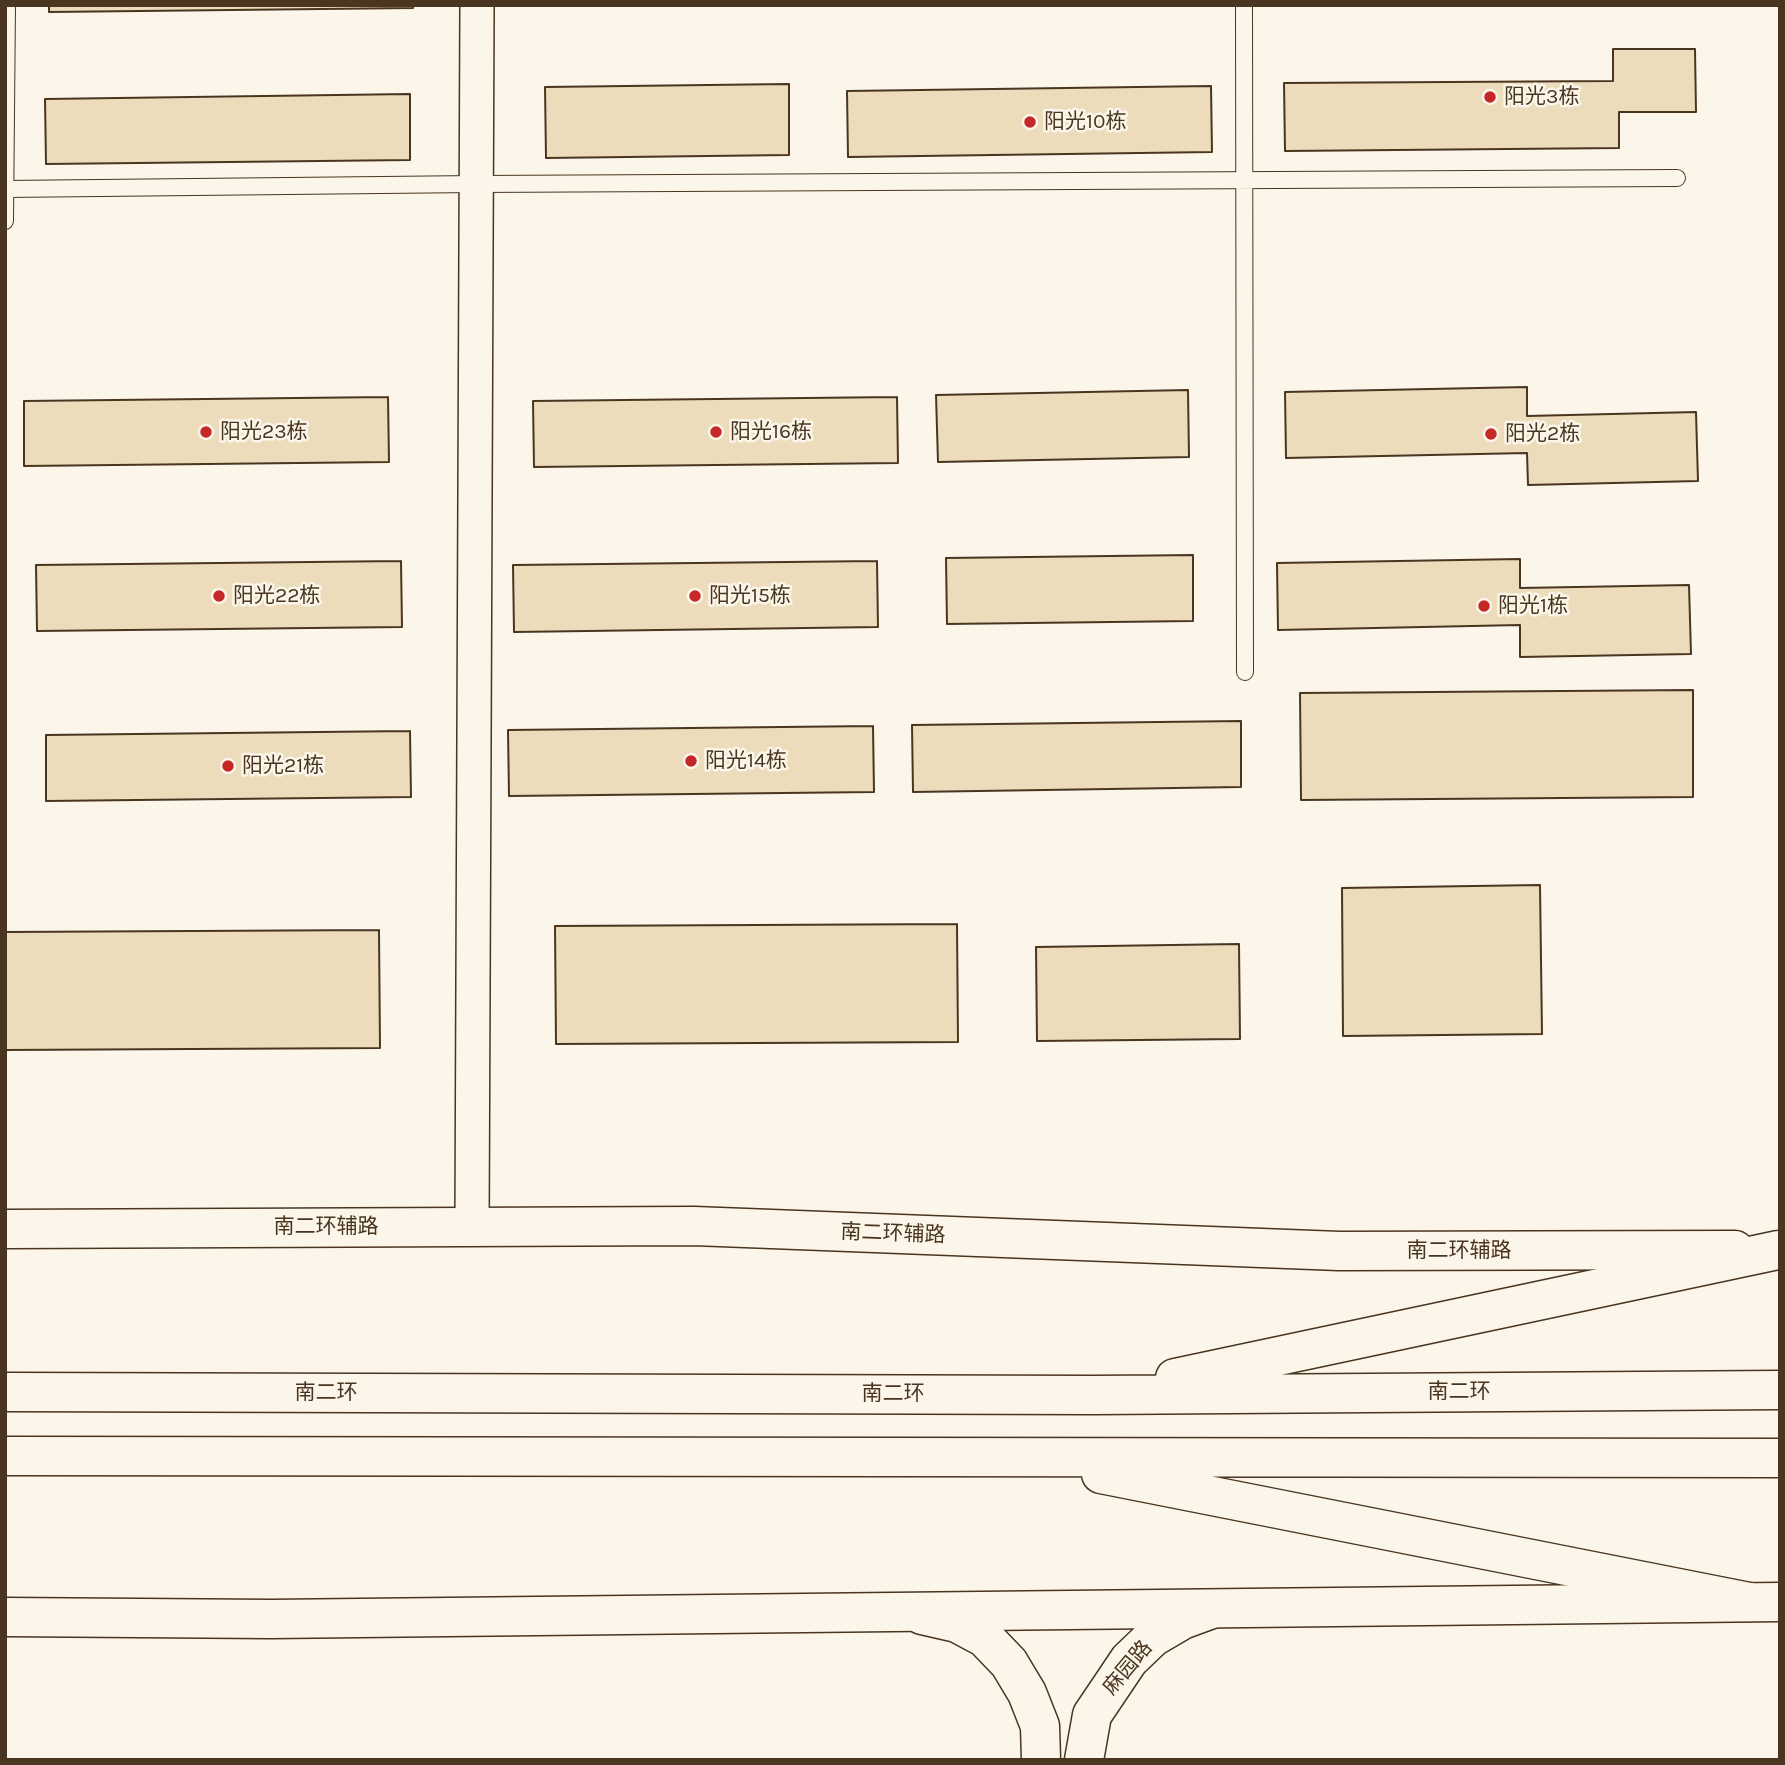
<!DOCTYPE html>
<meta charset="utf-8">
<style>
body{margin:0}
#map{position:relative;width:1785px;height:1765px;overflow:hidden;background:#fbf6e9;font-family:Karla,sans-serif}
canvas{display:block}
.frame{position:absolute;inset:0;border:7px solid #4a3520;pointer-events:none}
</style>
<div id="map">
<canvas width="1785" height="1765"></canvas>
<div class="frame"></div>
</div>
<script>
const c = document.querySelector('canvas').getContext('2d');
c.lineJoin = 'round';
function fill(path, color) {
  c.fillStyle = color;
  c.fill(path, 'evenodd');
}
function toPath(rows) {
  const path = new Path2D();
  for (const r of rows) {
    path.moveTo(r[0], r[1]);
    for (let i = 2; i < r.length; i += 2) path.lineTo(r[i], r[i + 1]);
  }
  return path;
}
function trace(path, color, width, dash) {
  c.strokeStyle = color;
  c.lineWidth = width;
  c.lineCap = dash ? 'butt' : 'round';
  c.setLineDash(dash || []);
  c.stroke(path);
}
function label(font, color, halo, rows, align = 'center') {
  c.font = font + ' Karla,"Noto Sans SC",sans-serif';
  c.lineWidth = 5;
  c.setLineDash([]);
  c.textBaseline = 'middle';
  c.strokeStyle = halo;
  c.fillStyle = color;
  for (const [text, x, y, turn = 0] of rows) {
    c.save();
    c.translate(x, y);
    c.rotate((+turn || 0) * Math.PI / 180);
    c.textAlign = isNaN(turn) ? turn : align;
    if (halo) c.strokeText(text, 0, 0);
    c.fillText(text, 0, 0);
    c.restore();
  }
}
const building = toPath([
 [49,5,413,5,413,8,49,12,49,5],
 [1613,49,1695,49,1696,112,1619,112,1619,148,1285,151,1284,83,1613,81,1613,49],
 [789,84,789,155,546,158,545,87,789,84],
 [1211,86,1212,152,848,157,847,91,1211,86],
 [410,94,410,160,46,164,45,99,410,94],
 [1527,387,1527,416,1696,412,1698,481,1528,485,1527,453,1286,458,1285,392,1527,387],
 [1188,390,1189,457,938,462,936,395,1188,390],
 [388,397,389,462,24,466,24,401,388,397],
 [897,397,898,463,534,467,533,401,897,397],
 [1193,555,1193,621,947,624,946,558,1193,555],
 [1520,559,1520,588,1689,585,1691,654,1520,657,1520,625,1278,630,1277,563,1520,559],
 [401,561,402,627,37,631,36,565,401,561],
 [877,561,878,627,514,632,513,565,877,561],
 [1693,690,1693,797,1301,800,1300,693,1693,690],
 [1241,721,1241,787,913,792,912,725,1241,721],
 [873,726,874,792,509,796,508,730,873,726],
 [410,731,411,797,46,801,46,735,410,731],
 [1540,885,1542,1034,1343,1036,1342,888,1540,885],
 [957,924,958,1042,556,1044,555,926,957,924],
 [379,930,380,1048,5,1050,5,932,379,930],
 [1239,944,1240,1039,1037,1041,1036,947,1239,944]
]);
fill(building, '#ecdcbc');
trace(building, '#4a3520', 2);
const service = toPath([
 [1244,5,1245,672],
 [5,189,476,184,1677,178],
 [5,221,7,5]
]);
const minor = toPath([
 [472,1227,477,5]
]);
const secondary = toPath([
 [922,1615,957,1623,985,1638,1009,1663,1027,1693,1040,1726,1041,1760],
 [1084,1760,1092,1715,1129,1660,1153,1637,1182,1620,1212,1609]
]);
const primary = toPath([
 [5,1229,694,1226,1339,1251,1735,1250],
 [5,1617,271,1619,1780,1602]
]);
const trunk = toPath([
 [1175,1378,1778,1250],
 [5,1392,1094,1395,1780,1390],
 [5,1456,1780,1458],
 [1101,1474,1749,1602]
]);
trace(service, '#4a3520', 18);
trace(minor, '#4a3520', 36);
trace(secondary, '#4a3520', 41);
trace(primary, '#4a3520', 41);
trace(trunk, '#4a3520', 41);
trace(service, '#fbf6e9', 16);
trace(minor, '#fbf6e9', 33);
trace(secondary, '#fbf6e9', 38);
trace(primary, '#fbf6e9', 38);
trace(trunk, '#fbf6e9', 38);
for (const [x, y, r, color] of [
 [1490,97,7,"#c62828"],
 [1030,122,7,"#c62828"],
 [206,432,7,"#c62828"],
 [716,432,7,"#c62828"],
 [1491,434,7,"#c62828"],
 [219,596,7,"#c62828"],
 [695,596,7,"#c62828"],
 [1484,606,7,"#c62828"],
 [691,761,7,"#c62828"],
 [228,766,7,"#c62828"]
]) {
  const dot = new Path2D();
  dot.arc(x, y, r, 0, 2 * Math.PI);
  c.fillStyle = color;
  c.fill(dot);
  trace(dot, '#fbf6e9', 2.5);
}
label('21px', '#4a3520', '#fbf6e9', [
 ["阳光3栋",1504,97],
 ["阳光10栋",1044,122],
 ["阳光23栋",220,432],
 ["阳光16栋",730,432],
 ["阳光2栋",1505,434],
 ["阳光22栋",233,596],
 ["阳光15栋",709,596],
 ["阳光1栋",1498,606],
 ["阳光14栋",705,761],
 ["阳光21栋",242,766]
], 'left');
label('21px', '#4a3520', '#fbf6e9', [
 ["南二环辅路",326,1227],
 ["南二环辅路",893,1234,2],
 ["南二环辅路",1459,1251],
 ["南二环",1459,1392],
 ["南二环",326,1393],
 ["南二环",893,1394],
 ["麻园路",1128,1668,-50]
]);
</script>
